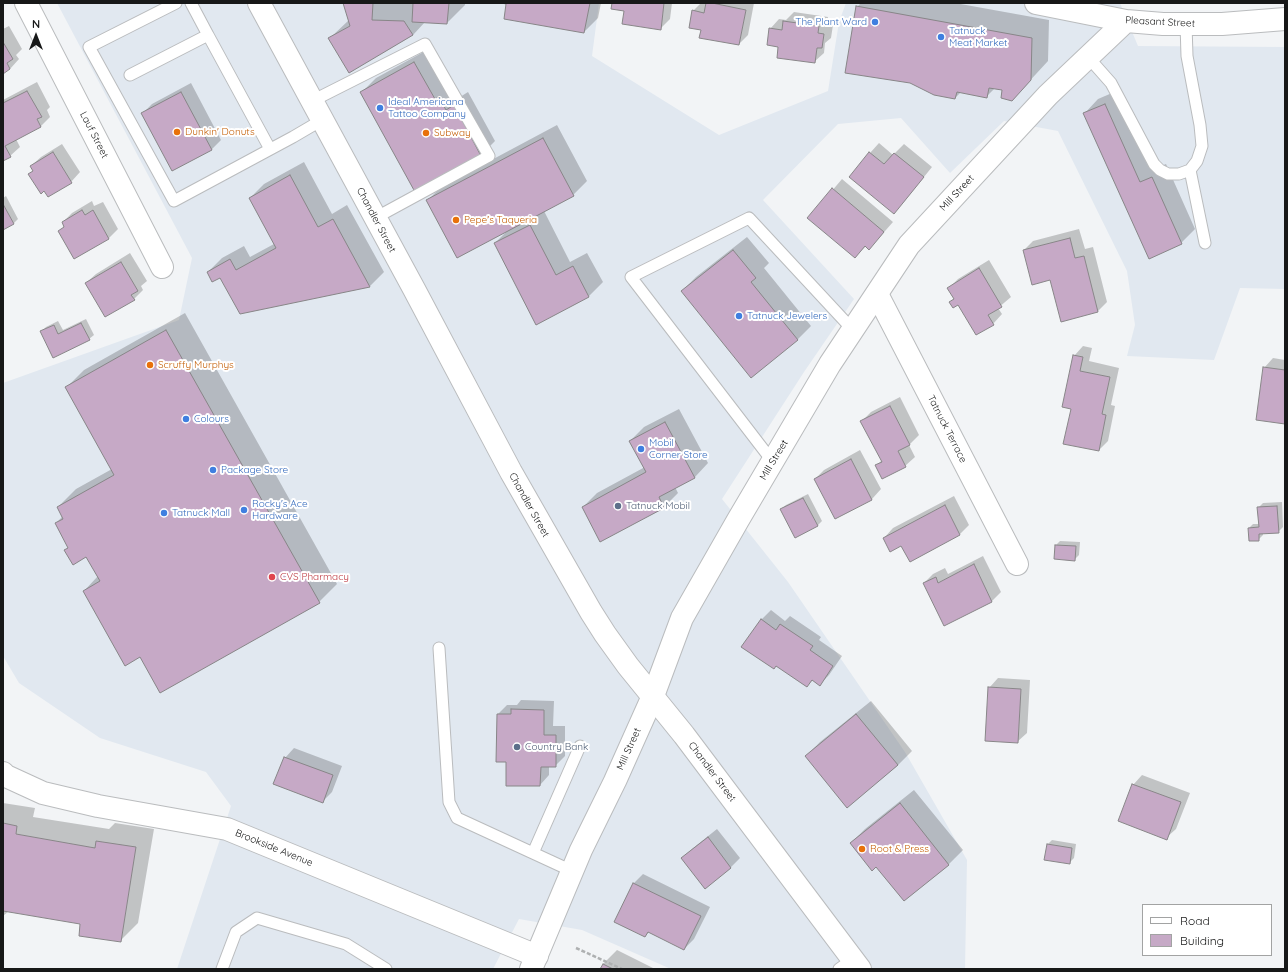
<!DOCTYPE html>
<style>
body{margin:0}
#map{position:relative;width:1288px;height:972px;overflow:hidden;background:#f2f4f6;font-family:Quicksand,sans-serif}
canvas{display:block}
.frame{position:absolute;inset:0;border:4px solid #171818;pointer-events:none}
.legend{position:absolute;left:1142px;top:904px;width:130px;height:52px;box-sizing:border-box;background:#fff;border:1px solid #a2a3a3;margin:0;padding:5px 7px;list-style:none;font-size:12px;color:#171818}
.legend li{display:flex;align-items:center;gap:8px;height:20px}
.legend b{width:20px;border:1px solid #a2a3a3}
.north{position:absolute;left:16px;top:16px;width:40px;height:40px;-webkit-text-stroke:3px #fff;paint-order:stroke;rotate:0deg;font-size:11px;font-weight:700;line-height:16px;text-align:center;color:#171818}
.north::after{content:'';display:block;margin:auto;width:14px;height:18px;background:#171818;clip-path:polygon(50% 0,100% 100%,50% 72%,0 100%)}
</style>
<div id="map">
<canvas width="1288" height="972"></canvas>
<div class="frame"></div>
<ul class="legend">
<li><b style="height:5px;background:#fff"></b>Road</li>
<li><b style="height:11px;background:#c6a9c6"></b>Building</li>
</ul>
<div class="north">N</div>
</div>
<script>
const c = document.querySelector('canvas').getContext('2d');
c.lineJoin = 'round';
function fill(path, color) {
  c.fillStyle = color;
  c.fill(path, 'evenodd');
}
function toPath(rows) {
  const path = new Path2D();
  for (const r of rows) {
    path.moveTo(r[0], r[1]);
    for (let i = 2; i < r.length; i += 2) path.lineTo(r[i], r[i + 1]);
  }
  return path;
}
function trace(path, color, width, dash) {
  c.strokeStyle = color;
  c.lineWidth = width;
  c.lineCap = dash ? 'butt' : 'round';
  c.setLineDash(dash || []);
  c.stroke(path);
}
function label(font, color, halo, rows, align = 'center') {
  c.font = font + ' Quicksand,sans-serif';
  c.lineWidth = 4;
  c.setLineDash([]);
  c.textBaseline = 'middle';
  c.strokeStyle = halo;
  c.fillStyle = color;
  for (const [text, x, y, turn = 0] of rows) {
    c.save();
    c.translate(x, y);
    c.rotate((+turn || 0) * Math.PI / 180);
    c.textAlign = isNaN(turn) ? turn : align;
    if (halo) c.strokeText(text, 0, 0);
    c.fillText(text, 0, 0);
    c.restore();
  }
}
fill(toPath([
 [57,3,599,3,592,56,719,135,828,91,839,22,846,3,1120,3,1138,46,1285,47,1285,289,1240,288,1214,360,1127,356,1135,325,1127,271,1058,131,1004,121,950,173,901,118,838,124,763,200,854,299,804,372,722,499,788,582,905,752,967,860,965,969,671,969,582,930,519,919,493,969,177,969,231,806,206,772,100,738,19,683,3,656,3,383,179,320,192,258]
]), '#e1e8f0');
fill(toPath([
 [344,3,465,3,465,5,447,23,425,22,413,35,349,72,330,38,349,20],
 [508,3,601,3,598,18,584,32],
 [613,3,672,3,670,19,660,29],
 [701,3,754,3,748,35,739,44,702,29,693,11],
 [861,3,955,3,1049,20,1048,61,1012,100,1003,89,995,88,986,97,961,92,955,98,857,7],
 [794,12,828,17,827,24,833,25,831,38,825,43,824,53,814,62,780,46,770,29,779,19,786,20],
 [9,26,22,49,16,55,19,59,10,69,3,72,3,29],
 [429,49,460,97,468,92,495,141,481,155,362,92,376,78],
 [37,82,50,107,47,110,50,117,41,126,16,139,20,147,10,156,3,160,3,100],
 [191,83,221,140,212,149,173,170,143,113,152,104],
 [1119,90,1154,169,1166,164,1195,229,1181,243,1085,113,1098,99],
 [557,125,587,181,573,195,544,211,570,262,587,253,603,282,589,296,536,324,495,243,507,231,427,201,441,187],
 [879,143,893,155,904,144,932,167,903,203,894,212,870,153],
 [62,144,80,172,71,182,44,190,30,174,34,170,31,166,41,157],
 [304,162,332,214,347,205,384,272,370,286,241,313,221,276,208,272,222,258,244,246,250,257,274,244,250,198,264,184],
 [842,179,893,222,878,239,866,246,855,257,809,218],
 [6,196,18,219,14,223,3,229,3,198],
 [92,201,94,206,103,202,118,229,109,238,75,258,60,231,65,226,63,222,72,213],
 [1079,229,1085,249,1093,247,1107,302,1098,311,1051,279,1024,250,1033,241],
 [747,237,769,263,764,268,811,326,797,340,682,291,696,277],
 [130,253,147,281,141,286,143,290,134,299,86,283,96,274],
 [989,260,1011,297,998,308,1002,314,993,324,958,304,950,302,955,298,949,288,958,279],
 [185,313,337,584,319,602,141,656,84,591,98,576,87,556,65,550,69,547,56,523,63,516,58,507,76,489,112,469,66,388,84,370],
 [86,319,94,335,89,339,41,332,46,327,58,321,63,330],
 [1083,346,1092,348,1089,361,1119,368,1111,405,1115,406,1108,441,1099,450,1072,408,1074,356],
 [1273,358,1285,360,1285,423,1264,368],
 [900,397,919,435,909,445,915,457,905,466,877,465,882,460,862,421,871,412],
 [679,409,708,463,695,477,675,487,678,493,664,507,600,540,583,507,597,493,645,467,630,441,644,427],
 [860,450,881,489,872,499,836,518,815,479,824,470],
 [808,494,822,521,817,526,781,509,786,505],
 [954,496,969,525,960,534,910,561,901,545,884,538,893,528],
 [1282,502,1283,527,1278,532,1263,532,1263,535,1258,540,1249,528,1253,524,1259,524,1258,508,1263,503],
 [1060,541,1080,542,1079,555,1075,559,1056,545],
 [983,556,1001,592,992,601,945,624,924,583,933,574,945,568,948,574],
 [771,610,785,621,790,616,821,637,819,640,842,656,829,675,820,684,813,680,807,685,777,665,761,620],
 [998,678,1030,680,1027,733,1017,742,989,688],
 [521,700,554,701,553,726,565,726,565,756,555,766,549,766,549,775,540,785,507,761,498,714,507,705,517,705],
 [871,701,912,751,898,765,847,807,806,756,820,742],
 [294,748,342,766,332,792,322,802,285,758],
 [1142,775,1190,793,1176,829,1166,838,1133,785],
 [914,790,963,850,949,864,904,900,877,866,851,843,865,829],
 [3,803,35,808,33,817,109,829,115,823,154,829,138,923,120,941,82,923,9,911,3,916],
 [717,829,740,858,731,867,705,887,682,858,692,849],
 [1052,840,1076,844,1074,858,1069,863,1048,844],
 [643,874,710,907,694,939,684,949,649,932,645,936,634,883],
 [617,950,655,969,601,969,603,964]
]), '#0003');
const building = toPath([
 [343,3,373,3,372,20,404,21,413,35,349,73,328,38,350,26,343,3],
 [413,3,449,3,447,24,412,22,413,3],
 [502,3,590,3,584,33,504,19,506,4,502,3],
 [612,3,664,3,661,30,622,24,624,11,611,9,612,3],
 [706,3,712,3,746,10,739,45,699,38,701,30,689,28,692,10,704,13,706,3],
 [856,6,1032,38,1031,80,1012,101,1001,98,1002,90,989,88,987,98,957,92,955,99,934,95,910,83,845,73,856,6],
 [783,21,819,26,818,33,824,34,822,48,817,48,815,63,777,58,778,47,767,45,769,28,782,30,783,21],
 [3,42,13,59,7,63,10,69,3,74,3,42],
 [414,62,435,99,439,97,446,110,454,105,481,156,415,192,360,92,414,62],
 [27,91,42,117,37,119,41,127,5,146,11,157,3,161,3,103,27,91],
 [181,92,212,150,172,171,141,113,181,92],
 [1105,104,1140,182,1152,177,1182,244,1149,259,1083,113,1105,104],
 [543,138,574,196,457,258,426,200,543,138],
 [53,152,72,183,48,197,44,191,41,194,28,174,33,171,30,166,53,152],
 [869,152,884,164,894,153,924,177,894,214,849,177,869,152],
 [290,175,318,227,333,219,370,287,240,314,220,278,212,282,207,272,230,259,236,270,276,248,249,198,290,175],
 [832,188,884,232,869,250,865,246,855,258,807,218,832,188],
 [3,204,14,224,3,230,3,204],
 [82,210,85,215,93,210,109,239,74,259,58,231,64,227,62,222,82,210],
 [530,225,556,275,573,266,589,297,536,325,494,243,530,225],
 [1070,238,1075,258,1084,256,1098,312,1061,322,1050,280,1032,285,1023,250,1070,238],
 [733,250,756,278,751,282,798,340,751,378,681,291,733,250],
 [121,262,138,291,131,295,135,300,105,317,85,283,121,262],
 [979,268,1002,307,988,315,994,325,976,335,958,305,953,308,949,302,954,299,947,288,979,268],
 [81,323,90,340,53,358,40,331,54,325,58,334,81,323],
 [166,330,320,603,160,693,140,657,125,666,83,591,100,581,86,557,73,565,64,550,68,548,55,523,63,519,57,507,114,475,65,387,166,330],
 [1073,355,1083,357,1080,371,1110,377,1102,414,1106,415,1099,451,1063,444,1071,409,1062,407,1073,355],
 [1263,367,1285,370,1285,424,1256,420,1263,367],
 [890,406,910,445,898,451,906,467,882,479,875,465,882,462,860,421,890,406],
 [665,422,695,478,659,497,664,508,600,542,582,507,646,472,629,441,665,422],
 [851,459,872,500,835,519,814,479,851,459],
 [803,498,818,526,795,538,780,509,803,498],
 [945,505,960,535,910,562,901,546,890,552,883,538,945,505],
 [1277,506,1279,533,1259,534,1259,541,1249,541,1248,528,1259,527,1257,507,1277,506],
 [1055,545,1076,546,1075,561,1054,559,1055,545],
 [974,564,992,602,944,626,923,583,936,577,938,583,974,564],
 [761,619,776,630,780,624,813,646,810,650,833,666,820,686,812,680,807,687,776,666,774,669,741,647,761,619],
 [988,687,1021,689,1018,743,985,741,988,687],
 [511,709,544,710,544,735,556,735,556,767,541,767,540,786,506,786,506,762,496,762,497,714,511,714,511,709],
 [856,714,898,765,847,808,805,756,856,714],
 [284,757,333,775,323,803,273,784,284,757],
 [1132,784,1181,802,1167,840,1118,821,1132,784],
 [900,803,949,865,904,901,876,867,872,871,850,843,900,803],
 [3,823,17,826,16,834,95,848,96,841,136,847,121,942,79,936,80,924,3,911,3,823],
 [708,837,731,868,705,889,681,858,708,837],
 [1047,844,1072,848,1070,864,1044,860,1047,844],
 [633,883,701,916,684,950,648,932,645,937,614,922,633,883],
 [603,964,613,969,600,969,603,964]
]);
fill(building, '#c6a9c6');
trace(building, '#888688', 1);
const service = toPath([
 [176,3,89,47,174,201,293,137,322,120],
 [208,35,270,149],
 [1088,57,1111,83,1154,164,1160,170,1168,174,1179,174,1190,170,1197,161,1202,146,1200,125,1187,56,1186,24],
 [130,75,208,35,191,3],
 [312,101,425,44,489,156,375,218],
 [1190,170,1205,243],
 [773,462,631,277,749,218,853,330],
 [439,648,449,802,457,818,572,871],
 [533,853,580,746],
 [222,969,236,932,257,918,346,944,386,969],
 [839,969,853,959]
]);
const minor = toPath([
 [26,3,162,267],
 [877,294,1017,564],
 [3,773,6,776,43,793,98,806,227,829,537,956]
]);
const secondary = toPath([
 [1036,3,1126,21,1163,24,1222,24,1285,19],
 [531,969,581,850,615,781,653,696,682,618,738,520,830,364,909,245,1048,95,1126,21]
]);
const primary = toPath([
 [259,3,414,289,511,472,591,612,605,634,628,666,684,735,860,969]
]);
trace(service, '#babcbe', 13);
trace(minor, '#babcbe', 24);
trace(secondary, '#babcbe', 24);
trace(primary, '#babcbe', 24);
trace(toPath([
 [576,948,622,969]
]), '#aeb0b1', 2.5, [4, 2]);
trace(service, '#fff', 11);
trace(minor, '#fff', 22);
trace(secondary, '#fff', 22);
trace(primary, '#fff', 22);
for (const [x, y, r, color] of [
 [875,22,4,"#3f7fe0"],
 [941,37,4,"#3f7fe0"],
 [380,108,4,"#3f7fe0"],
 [177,132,4,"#e8710a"],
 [426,133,4,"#e8710a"],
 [456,220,4,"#e8710a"],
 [739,316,4,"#3f7fe0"],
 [150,365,4,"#e8710a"],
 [186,419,4,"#3f7fe0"],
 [641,449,4,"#3f7fe0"],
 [213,470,4,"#3f7fe0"],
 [618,506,4,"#5c6f8a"],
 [244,510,4,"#3f7fe0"],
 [164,513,4,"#3f7fe0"],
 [272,577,4,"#e0444e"],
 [517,747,4,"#5c6f8a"],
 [862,849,4,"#e8710a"]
]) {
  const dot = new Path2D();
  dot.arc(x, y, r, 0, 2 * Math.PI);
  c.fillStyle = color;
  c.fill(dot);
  trace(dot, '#fff', 1.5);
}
label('10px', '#366cbe', '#fff', [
 ["The Plant Ward",867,22,"right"],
 ["Tatnuck",949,31],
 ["Meat Market",949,43],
 ["Ideal Americana",388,102],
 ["Tattoo Company",388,114],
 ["Tatnuck Jewelers",747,316],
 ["Colours",194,419],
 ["Mobil",649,443],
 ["Corner Store",649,455],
 ["Package Store",221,470],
 ["Rocky's Ace",252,504],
 ["Hardware",252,516],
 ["Tatnuck Mall",172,513]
], 'left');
label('10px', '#171818', '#fff', [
 ["Pleasant Street",1160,22,3],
 ["Lauf Street",94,135,63],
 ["Mill Street",957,193,-47],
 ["Chandler Street",376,220,62],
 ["Tatnuck Terrace",947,429,63],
 ["Mill Street",774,460,-59],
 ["Chandler Street",529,505,61],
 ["Mill Street",629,749,-66],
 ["Chandler Street",712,772,53],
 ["Brookside Avenue",274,848,22]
]);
label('10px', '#c56008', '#fff', [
 ["Dunkin' Donuts",185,132],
 ["Subway",434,133],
 ["Pepe's Taqueria",464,220],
 ["Scruffy Murphys",158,365],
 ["Root & Press",870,849]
], 'left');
label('10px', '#4e5e75', '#fff', [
 ["Tatnuck Mobil",626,506],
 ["Country Bank",525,747]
], 'left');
label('10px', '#be3a42', '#fff', [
 ["CVS Pharmacy",280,577]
], 'left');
</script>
